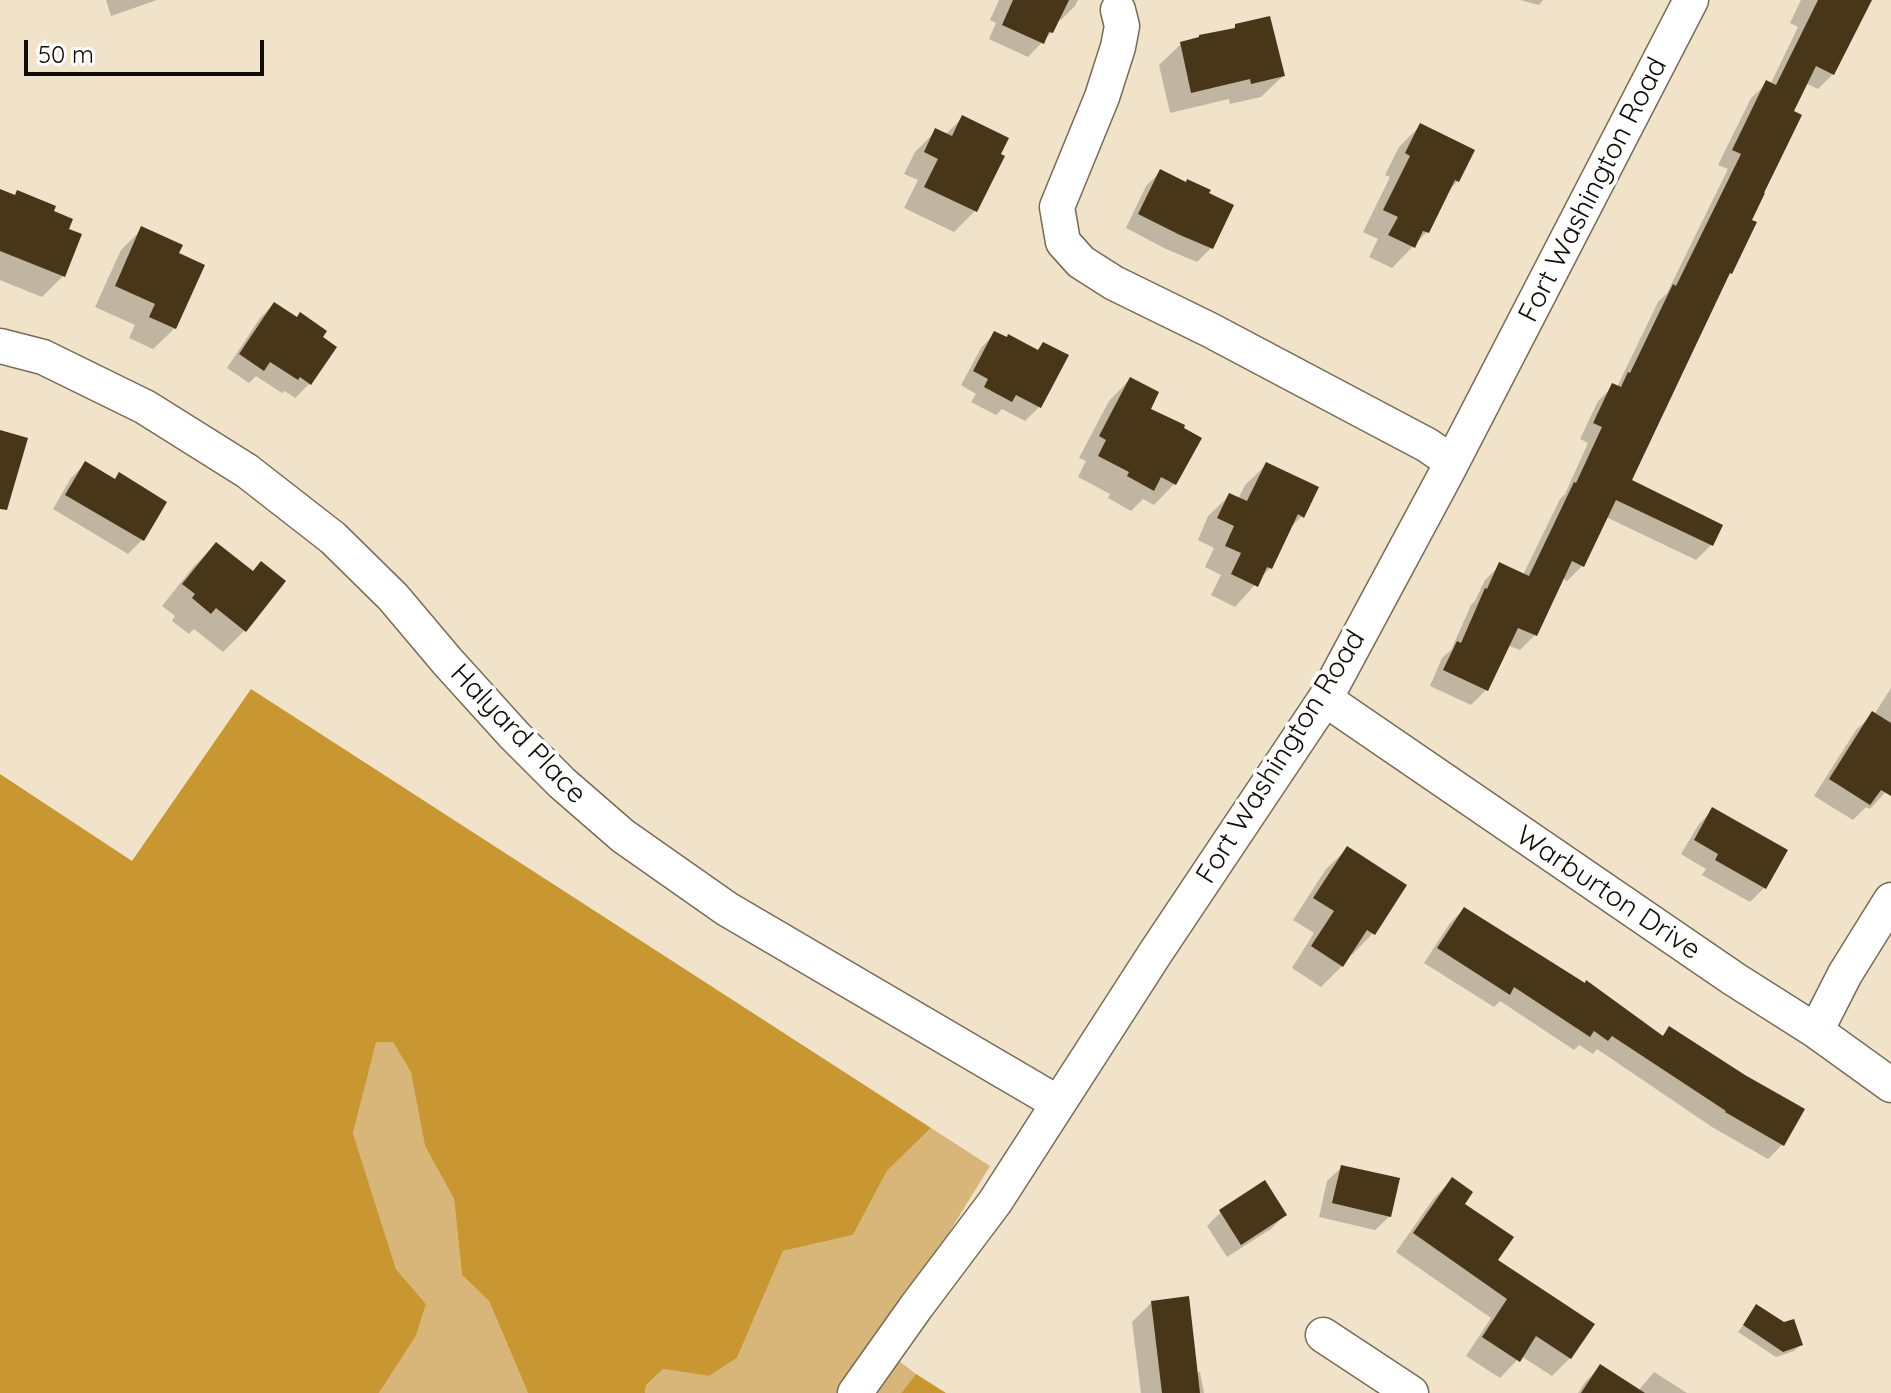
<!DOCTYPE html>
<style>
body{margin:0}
#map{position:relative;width:1891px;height:1393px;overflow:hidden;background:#f1e3c9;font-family:Quicksand,sans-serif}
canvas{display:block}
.scale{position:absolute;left:24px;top:40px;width:240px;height:36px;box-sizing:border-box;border:4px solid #100b04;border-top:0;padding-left:10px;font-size:24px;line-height:28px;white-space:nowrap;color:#100b04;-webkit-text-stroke:6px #fff;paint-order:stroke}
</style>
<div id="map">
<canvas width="1891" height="1393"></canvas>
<div class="scale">50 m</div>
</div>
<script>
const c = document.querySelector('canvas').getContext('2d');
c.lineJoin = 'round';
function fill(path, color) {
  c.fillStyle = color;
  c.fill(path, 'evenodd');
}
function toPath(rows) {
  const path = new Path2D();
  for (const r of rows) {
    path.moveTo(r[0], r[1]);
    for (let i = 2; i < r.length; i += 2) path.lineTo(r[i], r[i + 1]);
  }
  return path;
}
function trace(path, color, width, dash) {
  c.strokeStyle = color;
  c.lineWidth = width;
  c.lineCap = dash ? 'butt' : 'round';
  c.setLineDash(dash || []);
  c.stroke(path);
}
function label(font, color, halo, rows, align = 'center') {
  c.font = font + ' Quicksand,sans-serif';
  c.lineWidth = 8;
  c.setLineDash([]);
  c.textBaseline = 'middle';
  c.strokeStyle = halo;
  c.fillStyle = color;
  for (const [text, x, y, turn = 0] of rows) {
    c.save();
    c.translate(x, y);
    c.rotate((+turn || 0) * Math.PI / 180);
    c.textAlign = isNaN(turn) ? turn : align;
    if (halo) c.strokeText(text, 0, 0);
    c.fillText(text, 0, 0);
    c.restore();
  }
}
fill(toPath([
 [375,1042,393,1042,412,1072,425,1146,454,1199,462,1275,489,1301,528,1393,379,1393,416,1336,426,1304,396,1269,353,1133],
 [931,1128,990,1166,879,1346,916,1374,901,1393,645,1393,646,1387,663,1369,709,1376,737,1358,783,1251,853,1235,887,1171]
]), '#d8b578');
fill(toPath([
 [251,689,931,1128,887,1171,853,1235,783,1251,737,1358,709,1376,663,1369,646,1386,645,1393,528,1393,489,1301,462,1275,454,1199,425,1146,411,1072,393,1042,376,1042,353,1133,396,1269,426,1304,416,1336,379,1393,0,1393,0,774,132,861],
 [916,1374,946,1393,901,1393]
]), '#c89732');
fill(toPath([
 [106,0,157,0,111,16],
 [999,0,1078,0,1075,6,1061,20,1058,19,1052,32,1028,57,989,39,996,23,990,20],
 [1520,0,1543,0,1539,5],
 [1801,0,1869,0,1833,74,1818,89,1805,83,1629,481,1711,545,1696,560,1606,517,1582,566,1567,581,1562,578,1535,635,1520,650,1507,645,1486,690,1471,705,1430,686,1442,658,1451,650,1471,605,1475,601,1485,580,1500,565,1523,575,1560,499,1565,494,1588,443,1580,439,1598,401,1613,386,1616,387,1618,385,1658,302,1667,293,1728,169,1718,165,1751,98,1767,83,1770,85,1798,27,1790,23],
 [1236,26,1283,76,1261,97,1230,104,1229,99,1170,113,1159,65,1181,44,1230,31],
 [963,117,975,211,954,232,904,208,918,180,904,174,915,152,936,131,945,135],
 [1420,126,1458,181,1447,192,1427,232,1392,268,1369,257,1378,239,1363,232,1390,177,1385,175,1399,147],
 [1160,172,1211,248,1197,262,1166,249,1126,228,1146,186],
 [0,191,51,212,67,230,63,276,42,297,0,280],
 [142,229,177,254,175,328,153,349,129,338,135,325,95,307,121,250],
 [274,304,296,319,309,384,295,398,285,391,282,393,256,376,249,383,227,368,260,318],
 [995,333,1036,352,1043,344,1039,407,1025,421,1002,409,996,415,971,402,976,394,961,385,981,348],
 [1130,379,1175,483,1154,505,1143,499,1131,511,1108,498,1110,494,1078,477,1086,461,1079,458,1109,401],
 [85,464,142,540,128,554,53,509,71,478],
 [1267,464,1302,516,1288,530,1270,568,1235,607,1211,595,1221,575,1205,567,1214,548,1198,540,1208,516,1230,495,1238,499,1245,485],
 [216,544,252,573,284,582,244,631,223,652,194,629,189,634,172,621,175,616,162,606,194,566],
 [1891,688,1891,786,1870,809,1866,807,1853,820,1814,796,1856,730,1873,714,1874,715],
 [1713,810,1786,851,1764,888,1750,902,1702,875,1706,869,1681,854,1699,824],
 [1348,848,1373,933,1352,955,1350,953,1342,966,1321,987,1292,968,1314,933,1293,920,1326,869],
 [1464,909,1661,1037,1670,1028,1744,1077,1782,1145,1768,1159,1712,1127,1597,1049,1593,1054,1579,1045,1574,1050,1500,1001,1494,1007,1424,963,1450,923],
 [1342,1167,1390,1216,1375,1230,1319,1217,1327,1181],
 [1452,1180,1462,1204,1495,1260,1592,1324,1570,1358,1552,1376,1521,1356,1500,1378,1466,1356,1491,1318,1396,1252,1434,1198],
 [1221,1212,1285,1215,1271,1229,1227,1257,1207,1226],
 [1152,1302,1196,1373,1200,1372,1204,1393,1141,1393,1132,1322],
 [1757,1307,1801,1344,1794,1351,1776,1357,1738,1332],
 [1600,1367,1638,1391,1654,1372,1687,1393,1578,1393,1586,1381]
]), '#0003');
fill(toPath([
 [1013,0,1069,0,1053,33,1049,32,1044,44,1002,25],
 [1818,0,1872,0,1834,75,1816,66,1794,111,1802,115,1764,193,1765,193,1752,220,1757,222,1732,274,1730,273,1632,480,1723,525,1713,546,1616,500,1584,567,1572,561,1537,636,1518,628,1488,691,1443,670,1457,641,1461,643,1485,588,1487,589,1499,562,1529,576,1574,482,1576,483,1602,427,1593,423,1612,383,1621,387,1628,372,1630,373,1673,284,1676,286,1741,154,1732,150,1766,80,1776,85],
 [1270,16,1285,76,1251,84,1250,79,1191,93,1180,42,1199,37,1199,35,1235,28,1235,24],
 [962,115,1009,138,1001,154,1005,156,977,212,924,187,938,159,924,152,935,128,952,136],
 [1420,123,1475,150,1459,182,1455,180,1429,233,1423,231,1415,248,1388,235,1398,217,1383,210,1410,156,1405,153],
 [1160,169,1186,182,1187,179,1211,190,1209,193,1234,205,1213,249,1180,235,1138,214],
 [0,189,15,195,17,190,56,206,54,211,73,219,69,229,82,234,65,277,0,251],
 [141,226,183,245,179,253,205,265,176,329,149,317,155,304,115,286],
 [274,302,297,317,300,312,327,331,323,337,337,347,311,385,300,377,298,380,270,362,264,371,239,354],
 [994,331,1007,337,1008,334,1038,350,1043,342,1069,355,1041,408,1016,395,1012,402,984,387,988,379,973,371],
 [1130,377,1159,392,1151,409,1185,425,1184,428,1202,438,1176,485,1161,477,1154,491,1127,476,1129,472,1098,456,1106,440,1099,436],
 [0,430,28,438,7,510,0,509],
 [85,461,115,479,119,472,167,502,144,541,65,495],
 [1266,462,1319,487,1304,518,1298,514,1272,569,1267,567,1258,587,1231,574,1241,553,1225,546,1234,526,1217,518,1229,493,1247,501],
 [216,542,253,571,261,561,286,581,246,632,216,608,211,614,192,598,195,594,182,584],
 [1872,711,1891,723,1891,796,1881,790,1870,805,1829,779],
 [1712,807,1788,850,1766,889,1715,860,1718,854,1694,840],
 [1347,846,1407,885,1375,935,1367,930,1343,967,1311,946,1334,911,1313,898],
 [1464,907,1585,983,1586,980,1663,1036,1669,1026,1745,1075,1805,1109,1784,1146,1725,1112,1726,1111,1612,1036,1608,1041,1594,1031,1590,1037,1514,987,1510,995,1437,948],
 [1341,1165,1400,1178,1391,1217,1332,1203],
 [1452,1177,1473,1192,1465,1204,1514,1237,1498,1260,1595,1324,1571,1359,1536,1336,1520,1362,1482,1337,1507,1299,1413,1233],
 [1265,1180,1287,1215,1241,1245,1219,1210],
 [1189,1296,1200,1393,1162,1393,1151,1301],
 [1756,1304,1784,1322,1794,1319,1803,1345,1783,1352,1743,1325],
 [1600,1364,1645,1393,1581,1393]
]), '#473718');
const street = toPath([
 [1118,10,1122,26,1118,47,1102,97,1057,207,1063,242,1081,262,1114,283,1210,330,1427,445,1452,462],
 [0,346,43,357,145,407,247,471,333,538,393,597,447,661,514,735,562,783,623,836,727,909,1058,1103],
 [1325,699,1734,979,1816,1031,1891,1085],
 [1816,1031,1845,974,1891,900],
 [1323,1335,1411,1393],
 [855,1393,916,1307,995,1202,1156,952,1325,699,1447,472,1691,0]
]);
trace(street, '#786b55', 37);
trace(street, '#fff', 34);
label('28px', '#100b04', '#fff', [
 ["Fort Washington Road",1593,190,-63],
 ["Halyard Place",518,734,46],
 ["Fort Washington Road",1281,757,-58],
 ["Warburton Drive",1608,893,34]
]);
</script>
